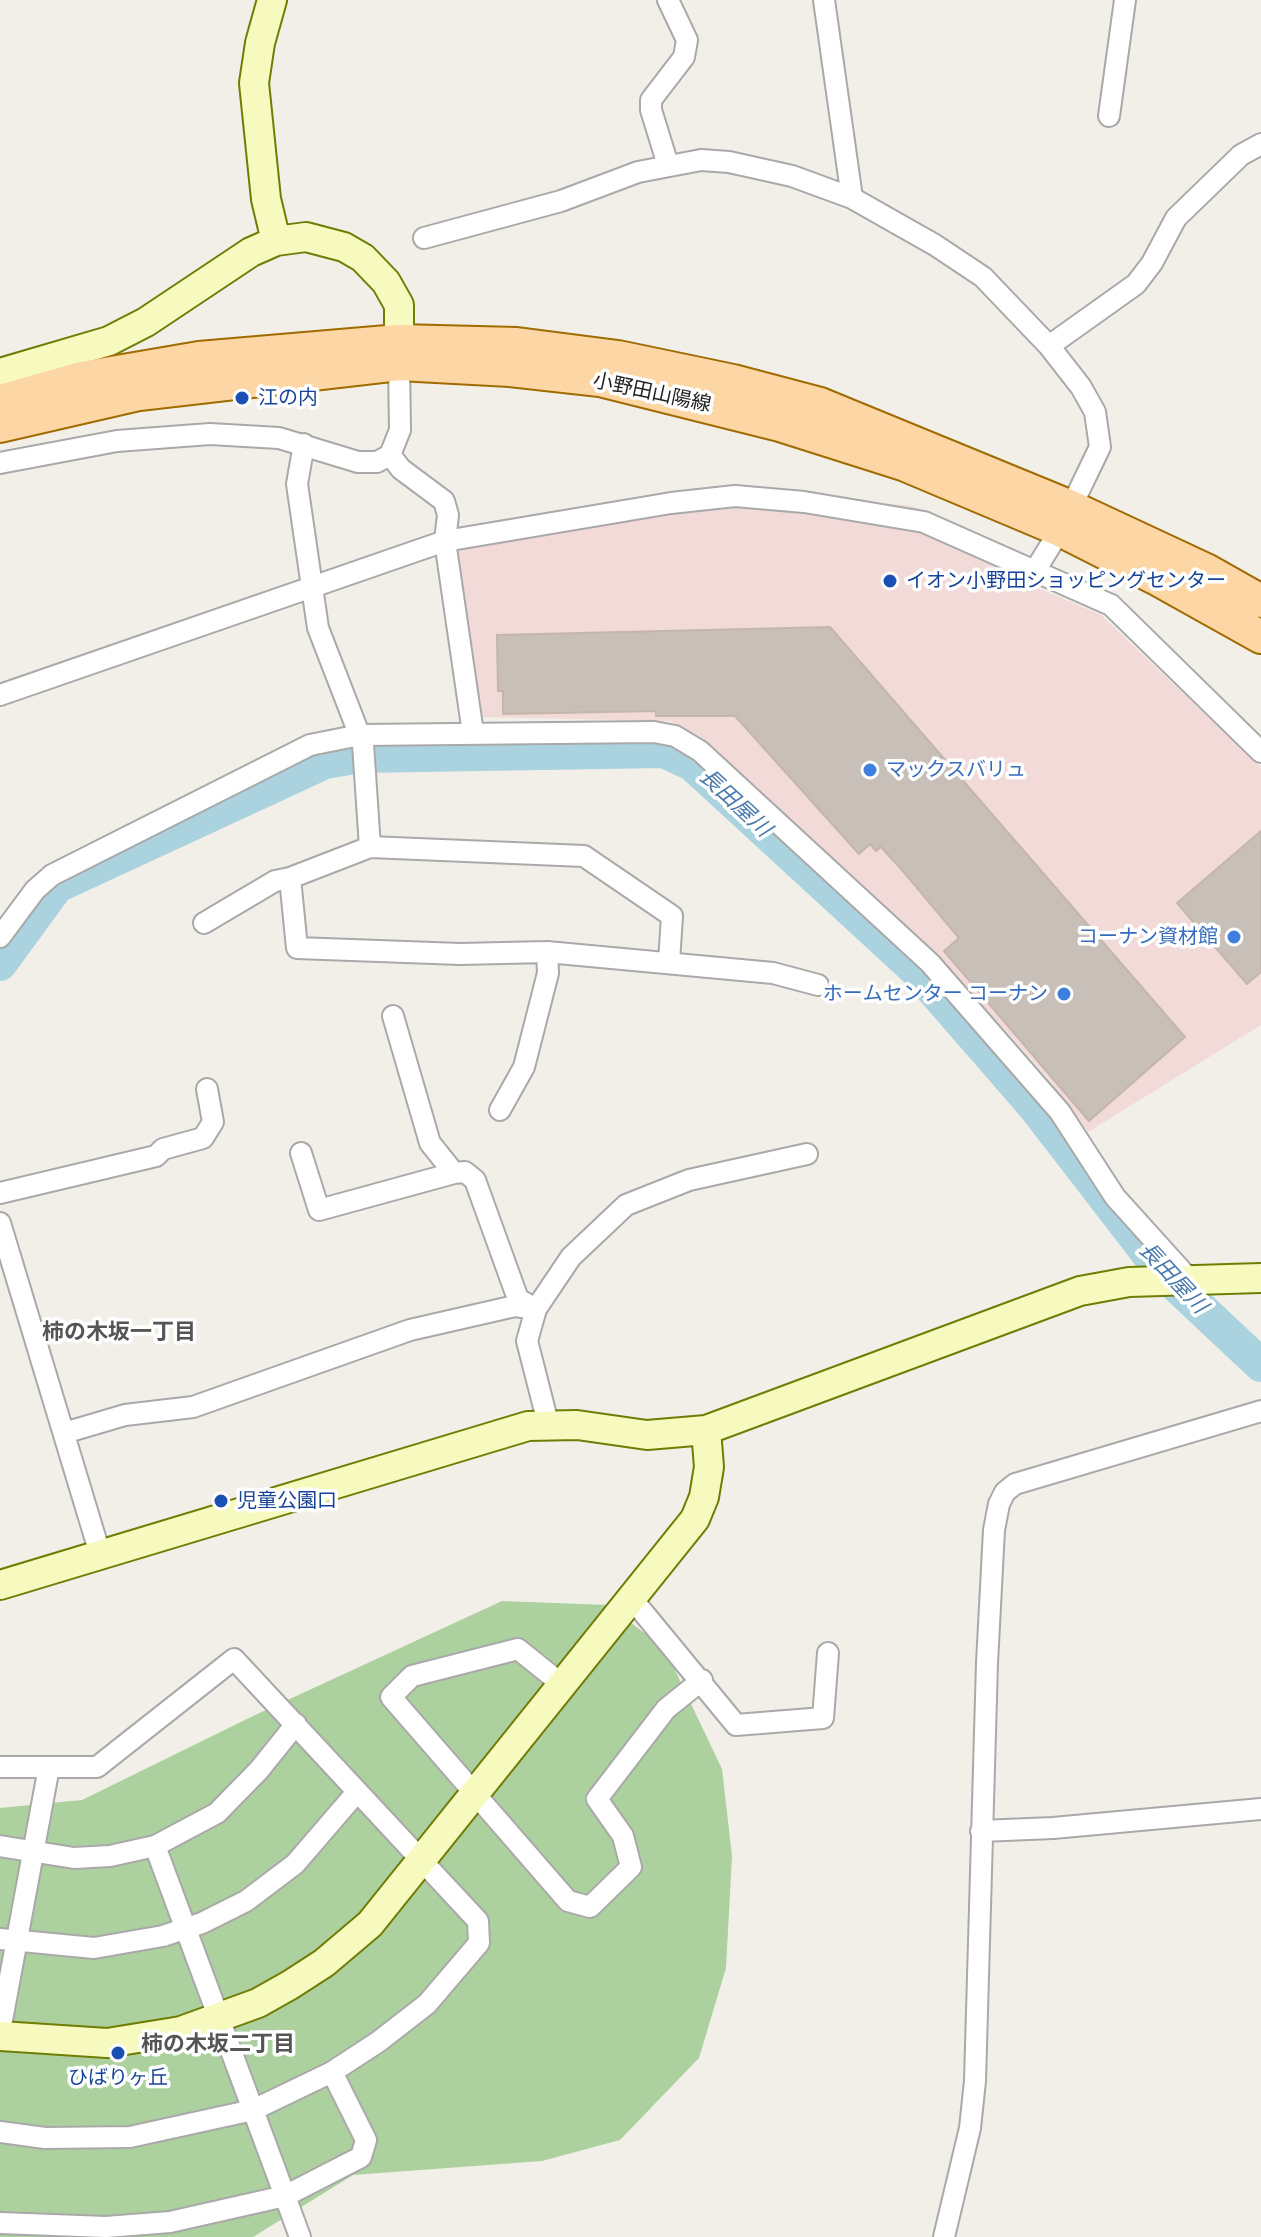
<!DOCTYPE html>
<meta charset="utf-8">
<style>
body{margin:0}
canvas{display:block;background:#f2efe9}
</style>
<canvas width="1261" height="2237"></canvas>
<script>
const c = document.querySelector('canvas').getContext('2d');
c.lineJoin = 'round';
function fill(path, color) {
  c.fillStyle = color;
  c.fill(path, 'evenodd');
}
function toPath(rows) {
  const path = new Path2D();
  for (const r of rows) {
    path.moveTo(r[0], r[1]);
    for (let i = 2; i < r.length; i += 2) path.lineTo(r[i], r[i + 1]);
  }
  return path;
}
function trace(path, color, width, dash) {
  c.strokeStyle = color;
  c.lineWidth = width;
  c.lineCap = dash ? 'butt' : 'round';
  c.setLineDash(dash || []);
  c.stroke(path);
}
function label(font, color, halo, rows, align = 'center') {
  c.font = font + ' Montserrat,"Noto Sans JP",sans-serif';
  c.lineWidth = 7;
  c.setLineDash([]);
  c.textBaseline = 'middle';
  c.strokeStyle = halo;
  c.fillStyle = color;
  for (const [text, x, y, turn = 0] of rows) {
    c.save();
    c.translate(x, y);
    c.rotate((+turn || 0) * Math.PI / 180);
    c.textAlign = isNaN(turn) ? turn : align;
    if (halo) c.strokeText(text, 0, 0);
    c.fillText(text, 0, 0);
    c.restore();
  }
}
fill(toPath([
 [716,487,913,506,1014,550,1003,573,1101,615,1261,767,1261,1025,1088,1132,1048,1078,939,956,700,736,669,721,483,717,452,530]
]), '#f2dad9');
fill(toPath([
 [502,1601,608,1605,665,1649,722,1769,732,1856,726,1968,699,2058,620,2140,542,2161,353,2175,253,2237,0,2237,0,1808,82,1800,253,1716]
]), '#add19e');
trace(toPath([
 [0,964,57,886,325,762,361,756,664,751,692,764,915,969,1035,1107,1163,1273,1261,1365]
]), '#aad3df', 34);
const building = toPath([
 [830,627,1185,1037,1089,1121,944,951,959,938,902,870,881,847,876,851,870,844,859,854,735,716,656,716,656,711,503,714,503,691,498,691,497,635,830,627],
 [1261,831,1261,972,1247,984,1177,903,1261,831]
]);
fill(building, '#c7bfb8');
trace(building, '#c4b6ab', 2);
const street = toPath([
 [824,0,852,198],
 [1109,116,1125,0],
 [668,165,651,110,651,100,684,57,687,40,668,0],
 [424,238,561,201,638,172,701,160,729,162,792,176,852,198,935,245,983,277,1049,346,1081,387,1095,412,1100,447,1060,530,1036,569],
 [1049,346,1136,284,1152,263,1176,218,1241,155,1261,144],
 [304,444,297,484,318,628,363,744,370,847,290,878,297,948,460,954,547,952,773,973,818,985],
 [390,455,401,469,444,501,448,515,445,541,473,733],
 [0,463,117,441,210,434,279,438,358,462,377,462,390,455,400,430,399,364],
 [0,695,445,541,671,503,735,496,804,502,924,522,1111,605,1261,752],
 [370,847,584,856,672,916,669,962],
 [204,923,275,881,290,878],
 [0,937,35,890,52,875,310,745,360,735,654,732,675,736,700,751,930,963,1060,1112,1115,1197,1189,1279],
 [393,1016,430,1143,454,1173],
 [500,1110,524,1067,548,973,547,952],
 [301,1153,319,1210,454,1173,465,1172,475,1180,518,1299,536,1309,527,1341,548,1423],
 [0,1193,156,1156,163,1149,203,1138,213,1122,207,1089],
 [0,1223,101,1557],
 [64,1433,125,1415,193,1407,410,1330,515,1306,536,1309,571,1257,626,1205,689,1180,807,1154],
 [633,1600,736,1725,823,1718,828,1653],
 [564,1686,518,1649,412,1676,391,1697,568,1901,590,1907,631,1867,623,1836,597,1799,666,1709,702,1680],
 [0,1767,97,1767,234,1659,478,1921,479,1943,427,2004,378,2042,332,2072,253,2110,130,2137,45,2138,0,2132],
 [981,1831,1053,1828,1261,1809],
 [0,1846,74,1858,110,1856,155,1846,217,1813,259,1770,296,1724],
 [0,1939,94,1948,163,1936,202,1923,246,1901,295,1864,357,1792],
 [0,2031,49,1767],
 [0,2223,106,2227,170,2222,285,2196,155,1846],
 [300,2237,285,2196,361,2157,366,2140,332,2072],
 [944,2237,970,2128,975,2081,987,1663,994,1530,999,1504,1005,1492,1015,1484,1261,1411]
]);
const secondary = toPath([
 [272,0,260,43,254,83,266,199,276,241],
 [0,373,109,341,146,322,251,252,276,241,306,237,344,247,363,258,386,282,399,305,399,364],
 [0,1585,528,1426,577,1425,647,1435,706,1430,1080,1291,1129,1282,1261,1278],
 [0,2036,107,2043,181,2031,258,2003,290,1985,324,1963,370,1924,695,1519,704,1497,709,1467,706,1430]
]);
const primary = toPath([
 [0,401,82,378,199,358,399,341,517,344,618,357,733,381,820,404,1071,507,1206,570,1261,601],
 [0,426,139,394,399,364,510,370,600,380,780,425,903,464,1060,530,1159,580,1261,637]
]);
trace(street, '#a9a9a9', 24);
trace(secondary, '#707d05', 32);
trace(primary, '#a06b00', 36);
trace(street, '#fff', 20);
trace(secondary, '#f7fabf', 28);
trace(primary, '#fcd6a4', 32);
for (const [x, y, r, color] of [
 [242,398,8,"#1a4fb4"],
 [890,581,8,"#1a4fb4"],
 [870,770,8,"#3f7fe0"],
 [1234,937,8,"#3f7fe0"],
 [1064,994,8,"#3f7fe0"],
 [221,1501,8,"#1a4fb4"],
 [118,2053,8,"#1a4fb4"]
]) {
  const dot = new Path2D();
  dot.arc(x, y, r, 0, 2 * Math.PI);
  c.fillStyle = color;
  c.fill(dot);
  trace(dot, '#fff', 3);
}
label('20px', '#222', '#fff', [
 ["小野田山陽線",652,393,12]
]);
label('20px', '#164399', '#fff', [
 ["江の内",258,398],
 ["イオン小野田ショッピングセンター",906,581],
 ["児童公園口",237,1501],
 ["ひばりヶ丘",118,2078,"center"]
], 'left');
label('20px', '#366cbe', '#fff', [
 ["マックスバリュ",886,770,"left"],
 ["コーナン資材館",1218,937],
 ["ホームセンター コーナン",1048,994]
], 'right');
label('italic 22px', '#4a7aab', '#fff', [
 ["長田屋川",735,803,43],
 ["長田屋川",1173,1278,47]
]);
label('bold 22px', '#555', '#fff', [
 ["柿の木坂一丁目",119,1333],
 ["柿の木坂二丁目",218,2045]
]);
</script>
